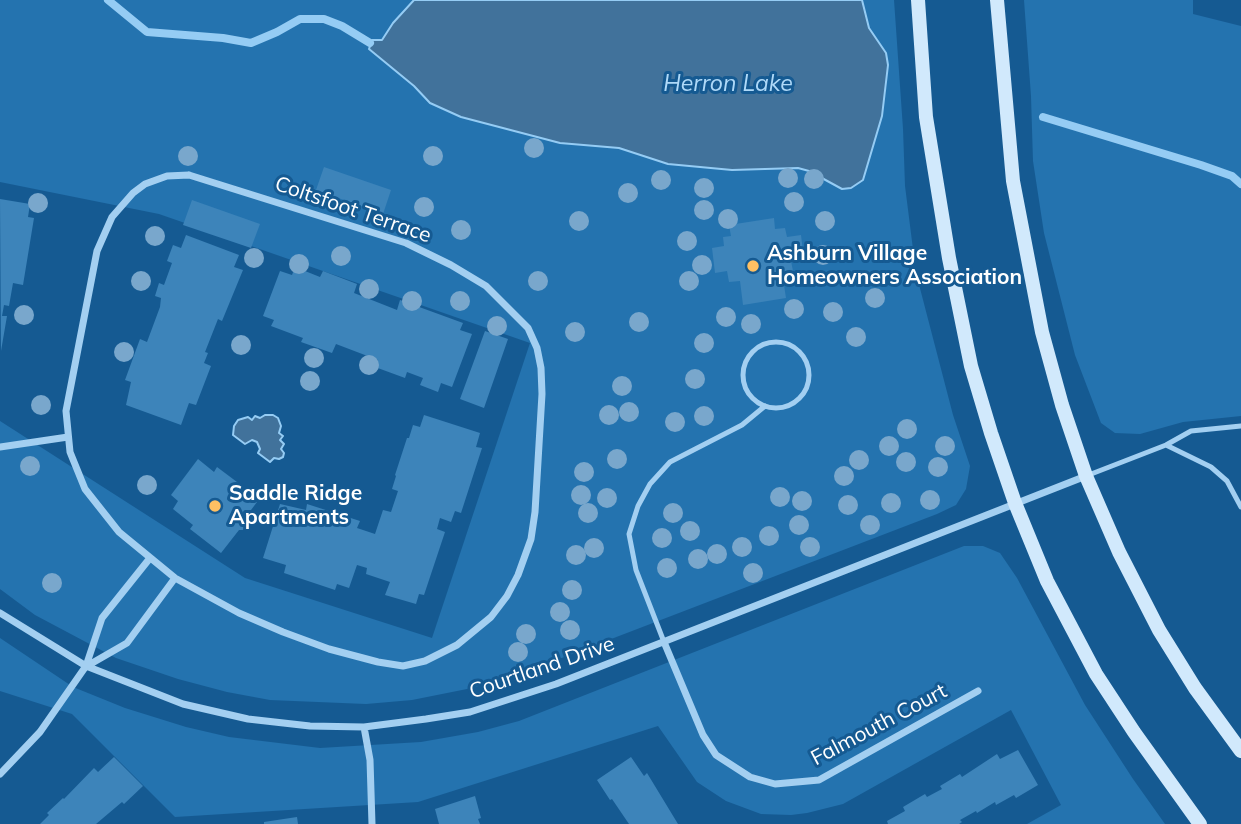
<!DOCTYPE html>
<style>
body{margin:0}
canvas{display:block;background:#155a92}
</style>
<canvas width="1241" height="824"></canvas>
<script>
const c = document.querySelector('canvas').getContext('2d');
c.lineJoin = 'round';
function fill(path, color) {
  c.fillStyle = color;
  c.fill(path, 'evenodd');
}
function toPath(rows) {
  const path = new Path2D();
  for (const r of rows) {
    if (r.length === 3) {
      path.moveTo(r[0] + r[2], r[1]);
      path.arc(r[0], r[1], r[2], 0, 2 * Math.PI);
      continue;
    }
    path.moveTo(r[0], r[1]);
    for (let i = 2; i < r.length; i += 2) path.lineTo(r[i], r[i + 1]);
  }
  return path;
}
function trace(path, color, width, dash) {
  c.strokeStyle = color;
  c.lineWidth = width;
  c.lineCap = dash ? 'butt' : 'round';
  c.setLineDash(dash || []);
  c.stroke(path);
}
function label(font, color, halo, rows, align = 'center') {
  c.font = font + ' Mulish,sans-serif';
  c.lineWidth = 6;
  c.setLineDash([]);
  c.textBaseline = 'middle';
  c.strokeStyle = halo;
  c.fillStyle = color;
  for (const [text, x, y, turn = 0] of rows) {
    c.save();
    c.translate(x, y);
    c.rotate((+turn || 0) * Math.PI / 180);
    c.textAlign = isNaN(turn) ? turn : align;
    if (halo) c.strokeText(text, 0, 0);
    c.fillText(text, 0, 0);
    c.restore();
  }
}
fill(toPath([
 [0,0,414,0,393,23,382,40,376,41,369,49,414,86,430,103,442,109,461,117,552,141,619,148,668,164,732,170,798,168,809,171,842,189,863,180,882,116,886,89,888,65,886,53,869,28,862,0,894,0,903,129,905,186,916,273,953,415,970,466,966,489,956,505,937,514,546,664,472,688,412,700,366,704,270,700,227,692,178,679,116,658,35,615,0,589,0,421,245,578,432,638,530,343,159,214,0,182],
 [1024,0,1193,0,1193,14,1241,26,1241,416,1183,422,1140,434,1115,433,1101,423,1075,355,1044,233,1033,161,1031,96],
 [964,546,983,546,1000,553,1017,578,1085,705,1133,779,1165,824,1027,824,1061,805,1011,710,843,804,807,813,791,815,761,814,726,801,697,782,658,726,418,802,175,817,72,714,0,691,0,638,73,687,125,708,186,727,229,737,320,748,421,742,478,732,519,721]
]), '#2473af');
const water = toPath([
 [414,0,862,0,869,28,886,53,888,65,882,116,863,180,851,188,842,189,809,171,798,168,732,170,668,164,619,148,560,143,461,117,430,103,414,86,369,49,372,40,382,40,393,23,414,0],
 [265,415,273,415,278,418,281,426,279,433,283,436,280,440,284,444,281,449,284,453,283,457,279,459,274,458,270,462,258,453,260,449,257,442,252,440,245,444,233,435,234,426,238,420,248,417,252,420,255,416,260,418,265,415]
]);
fill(water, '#41729b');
trace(water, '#95ccf4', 2);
trace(toPath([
 [108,0,147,32,223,38,251,43,277,32,300,19,324,19,342,26,370,43],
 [1043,117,1201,165,1232,176,1241,184]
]), '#95ccf4', 8);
fill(toPath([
 [324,167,391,190,383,214,316,190],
 [0,199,30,204,28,217,34,218,23,285,13,283,9,306,4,305,2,316,7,316,1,351],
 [192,200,260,224,251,248,183,225],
 [774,218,775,229,785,228,787,237,801,235,804,259,791,261,793,271,782,272,786,298,743,305,740,281,729,282,727,271,715,273,712,248,724,246,723,237,731,236,729,225],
 [186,235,239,255,234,267,243,270,222,321,218,319,205,352,208,353,204,363,211,366,196,405,189,403,181,425,126,405,131,382,125,380,140,339,147,342,160,307,161,298,155,296,159,283,164,285,172,263,167,261,173,245,181,248],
 [295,267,320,277,323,271,357,284,354,293,397,310,400,300,463,323,460,330,472,334,452,387,441,383,438,392,420,385,423,378,407,372,405,378,375,367,378,360,336,344,332,353,301,342,303,338,271,326,274,320,263,316,280,271,292,275],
 [485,331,508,339,484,408,460,399],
 [424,415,480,433,476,447,482,448,461,513,455,511,451,522,440,518,437,529,445,532,424,595,419,594,416,604,385,595,390,582,366,574,367,568,357,565,349,588,337,584,335,590,284,573,286,565,263,558,280,504,306,510,307,504,360,521,357,528,375,534,383,510,391,512,398,491,392,489,396,476,395,475,407,438,409,438,413,425,420,427],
 [198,459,214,472,217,467,245,488,243,491,257,502,248,514,250,521,243,530,239,530,221,553,190,529,193,525,173,509,178,501,171,495],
 [1018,750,1038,785,1016,798,1014,795,996,805,995,802,977,813,976,811,960,820,962,822,959,824,888,824,887,821,905,811,903,807,925,794,927,797,942,789,940,786,960,774,962,777,997,754,1000,759],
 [114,757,143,786,124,804,122,802,96,824,40,824,49,815,47,813,63,798,64,799,94,768,98,772],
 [631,757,644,776,647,773,678,824,629,824,612,799,610,800,597,780],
 [475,796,481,818,478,819,480,824,439,824,435,809],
 [297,817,298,824,264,824,264,822]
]), '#3d84ba');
trace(toPath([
 [776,375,33],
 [1166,445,1211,467,1227,481,1241,507],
 [1086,476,1166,445,1191,431,1241,426],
 [664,642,636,570,629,534,638,506,650,484,670,462,742,425,765,406]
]), '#a3cff1', 5);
trace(toPath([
 [189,175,406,243,451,265,486,286,528,328,537,348,541,368,542,394,535,512,531,539,518,575,507,596,491,617,457,645,425,661,403,666,378,662,329,649,283,632,239,613,175,578,119,532,85,489,70,452,66,411,97,251,112,217,133,193,145,184,167,176,189,175],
 [0,447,68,437],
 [0,613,86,666,183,704,248,719,310,726,364,727,426,719,470,712,556,684,1086,476],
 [664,642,703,735,716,755,750,777,775,784,819,780,978,691],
 [87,666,127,643,175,578],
 [364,727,370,760,372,824],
 [0,774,40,732,86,666,102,618,150,558]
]), '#a3cff1', 7);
trace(toPath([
 [918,0,926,117,949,258,971,366,991,433,1015,503,1047,581,1096,674,1134,732,1200,824],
 [997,0,1013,181,1042,332,1062,405,1086,476,1119,552,1159,630,1195,688,1241,751]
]), '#d1e9fc', 14);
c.fillStyle = '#79a7cc';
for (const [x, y] of [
 [534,148],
 [188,156],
 [433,156],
 [788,178],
 [814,179],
 [661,180],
 [704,188],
 [628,193],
 [794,202],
 [38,203],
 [424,207],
 [704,210],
 [728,219],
 [579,221],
 [825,221],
 [461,230],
 [155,236],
 [687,241],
 [823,255],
 [341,256],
 [254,258],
 [299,264],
 [702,265],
 [141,281],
 [538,281],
 [689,281],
 [369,289],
 [875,298],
 [412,301],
 [460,301],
 [794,309],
 [833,312],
 [24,315],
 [726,317],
 [639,322],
 [751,324],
 [497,326],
 [575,332],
 [856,337],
 [704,343],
 [241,345],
 [124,352],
 [314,358],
 [369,365],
 [695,379],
 [310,381],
 [622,386],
 [41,405],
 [629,412],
 [609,415],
 [704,416],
 [675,422],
 [907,429],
 [889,446],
 [945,446],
 [617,459],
 [859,460],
 [906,462],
 [30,466],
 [938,467],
 [584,472],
 [844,476],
 [147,485],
 [581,495],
 [780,497],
 [607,498],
 [930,500],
 [802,501],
 [891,503],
 [848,505],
 [588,513],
 [673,513],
 [799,525],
 [870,525],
 [690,531],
 [769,536],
 [662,538],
 [742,547],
 [810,547],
 [594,548],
 [717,554],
 [576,555],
 [698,559],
 [667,568],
 [753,573],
 [52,583],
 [572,590],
 [560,612],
 [570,630],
 [526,634],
 [518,652]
]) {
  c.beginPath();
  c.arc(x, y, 10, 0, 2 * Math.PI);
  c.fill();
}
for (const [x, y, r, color] of [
 [753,266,7,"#ffc063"],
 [215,506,7,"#ffc063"]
]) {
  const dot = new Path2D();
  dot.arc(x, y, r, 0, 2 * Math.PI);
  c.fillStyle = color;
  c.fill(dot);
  trace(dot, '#155a92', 2.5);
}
label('21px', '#fff', '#155a92', [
 ["Coltsfoot Terrace",353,210,19],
 ["Courtland Drive",542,668,-19],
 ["Falmouth Court",879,725,-28]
]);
label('bold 21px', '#fff', '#155a92', [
 ["Ashburn Village",767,254],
 ["Homeowners Association",767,278],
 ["Saddle Ridge",229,494],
 ["Apartments",229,518]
], 'left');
label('italic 23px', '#afd9f8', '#155a92', [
 ["Herron Lake",728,84]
]);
</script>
